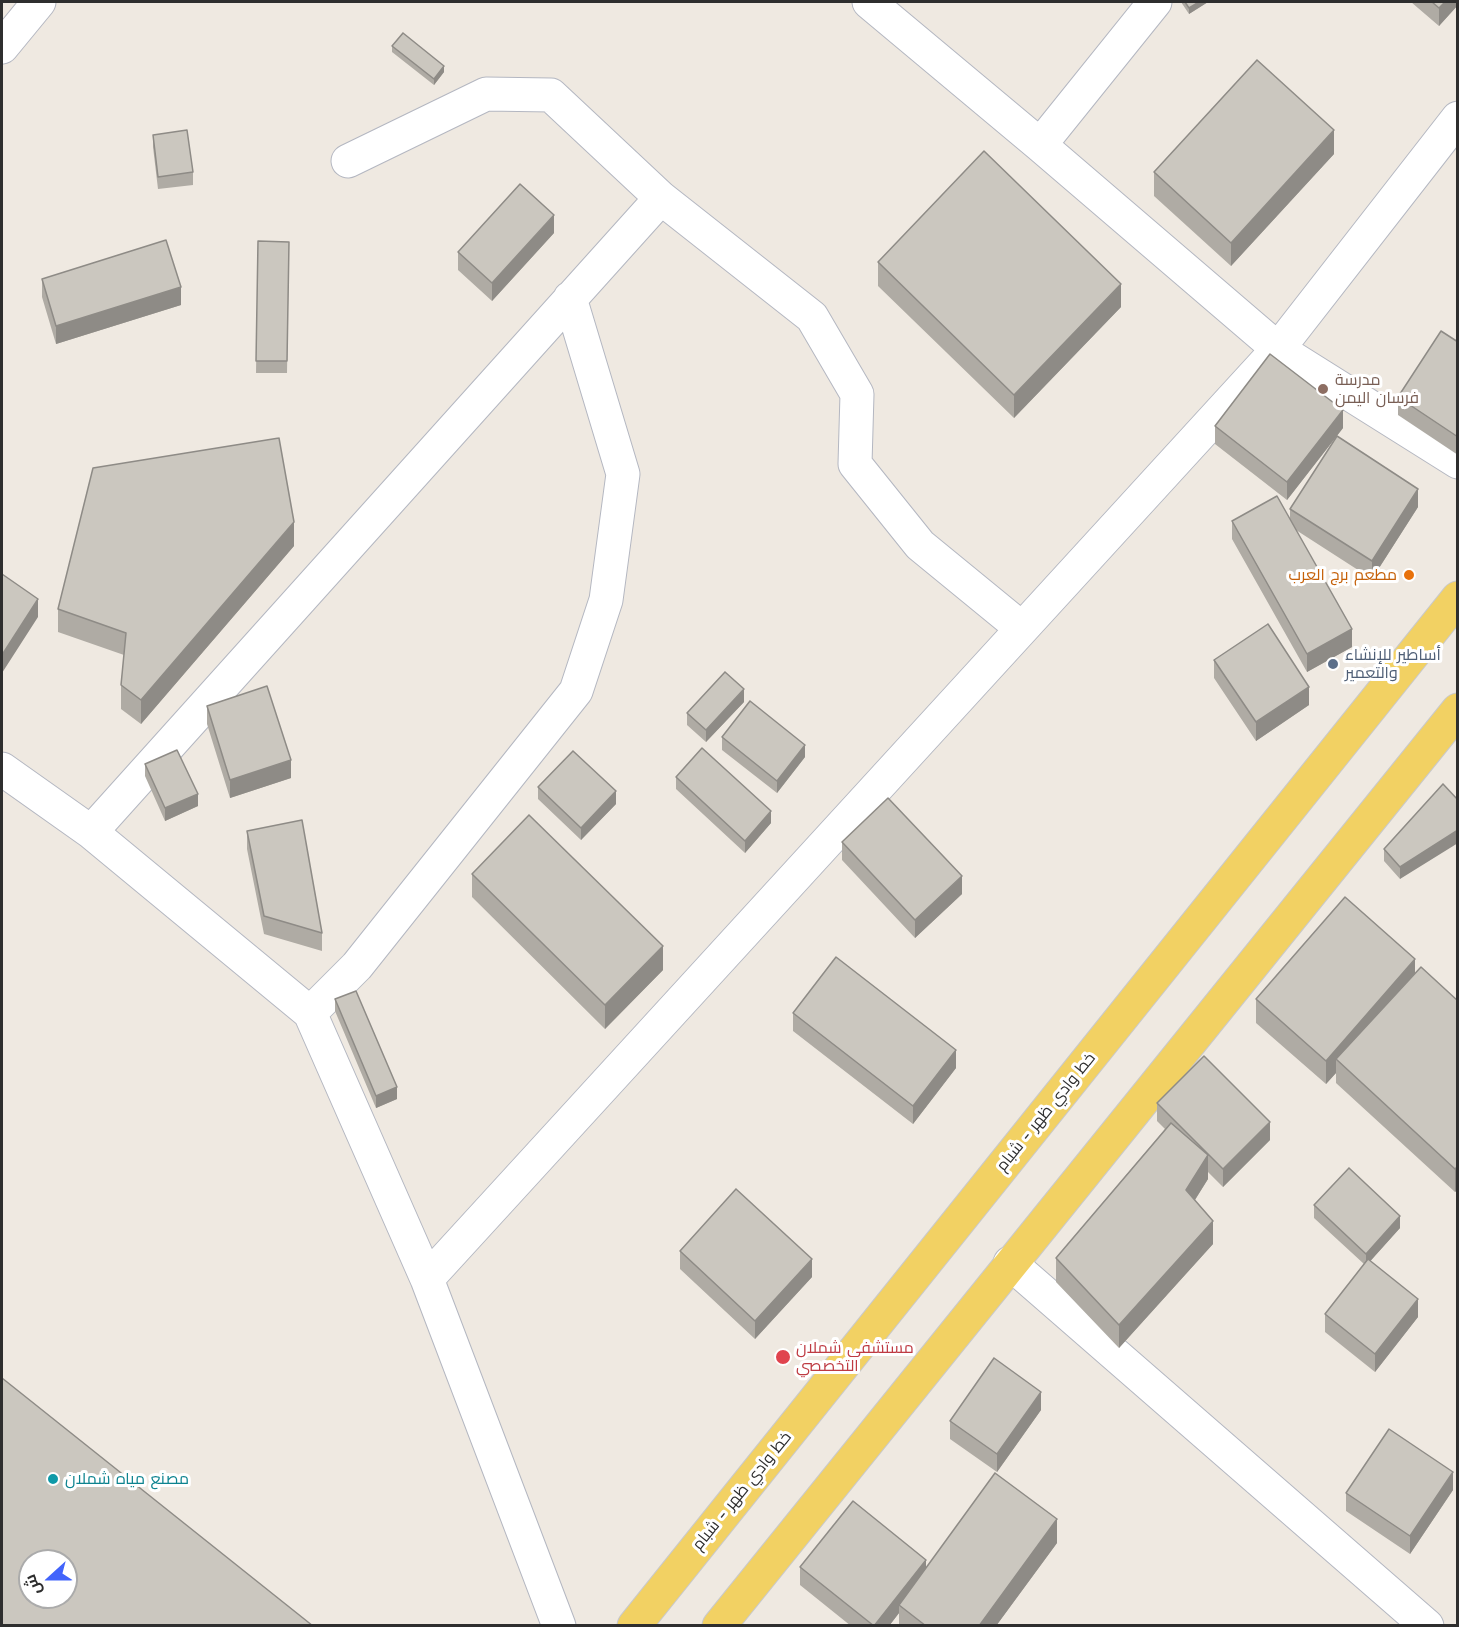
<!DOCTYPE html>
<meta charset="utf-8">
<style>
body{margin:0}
#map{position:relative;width:1459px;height:1627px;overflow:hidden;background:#efe9e1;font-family:"Work Sans",Cairo,sans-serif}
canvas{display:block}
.frame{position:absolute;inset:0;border:3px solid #2e2e2e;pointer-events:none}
.north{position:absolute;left:18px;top:1549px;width:60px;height:60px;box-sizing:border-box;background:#fff;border:2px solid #ababab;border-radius:50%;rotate:249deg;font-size:16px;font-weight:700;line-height:24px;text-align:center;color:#2e2e2e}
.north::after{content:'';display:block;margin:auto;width:21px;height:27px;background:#4264fb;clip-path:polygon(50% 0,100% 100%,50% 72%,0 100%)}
</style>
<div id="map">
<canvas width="1459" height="1627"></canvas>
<div class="frame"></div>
<div class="north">ش</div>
</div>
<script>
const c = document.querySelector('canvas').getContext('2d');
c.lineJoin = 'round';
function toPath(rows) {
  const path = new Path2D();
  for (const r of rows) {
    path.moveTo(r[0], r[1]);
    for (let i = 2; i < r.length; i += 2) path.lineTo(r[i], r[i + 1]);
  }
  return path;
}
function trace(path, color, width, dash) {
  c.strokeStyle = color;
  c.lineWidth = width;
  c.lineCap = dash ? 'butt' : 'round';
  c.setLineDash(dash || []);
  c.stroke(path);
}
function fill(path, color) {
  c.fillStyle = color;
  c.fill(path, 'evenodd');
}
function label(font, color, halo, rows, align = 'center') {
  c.font = font + ' "Work Sans",Cairo,sans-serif';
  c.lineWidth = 6;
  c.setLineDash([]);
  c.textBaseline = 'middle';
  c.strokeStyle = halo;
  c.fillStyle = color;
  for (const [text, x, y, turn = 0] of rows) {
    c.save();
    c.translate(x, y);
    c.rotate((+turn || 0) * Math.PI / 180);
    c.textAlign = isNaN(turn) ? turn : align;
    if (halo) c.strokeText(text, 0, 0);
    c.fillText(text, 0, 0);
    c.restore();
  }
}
const minor = toPath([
 [869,2,1040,145,1278,349,1458,462],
 [2,47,39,2],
 [1040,145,1155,2],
 [348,161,486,94,551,95,661,198,812,317,857,394,855,464,920,545,1014,622],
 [2,769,91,832,310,1013,427,1279,559,1626],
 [91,832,661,198],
 [310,1013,357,966,576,691,606,600,623,474,570,298],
 [1010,1263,1427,1626],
 [427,1279,1278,349,1458,118]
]);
const primary = toPath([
 [634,1626,1458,598],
 [719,1626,1458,710]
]);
trace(minor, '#b4b7c1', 35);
trace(primary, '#c9c9c9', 35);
trace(minor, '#fff', 33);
trace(primary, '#f2d163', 33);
fill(toPath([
 [1181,2,1208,2,1189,14],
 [1411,2,1458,2,1458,5,1439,26],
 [392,46,444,72,434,85,392,52],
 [153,135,193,172,193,185,158,189,153,147],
 [1334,154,1231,266,1154,196,1154,172],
 [554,233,492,301,458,270,458,252],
 [258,241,289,242,287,373,256,373],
 [878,262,1121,307,1014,418,878,286],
 [42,279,181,305,56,344,42,297],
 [1458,342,1458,455,1398,415,1398,397],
 [1215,426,1343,428,1287,500,1215,444],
 [1418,507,1372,579,1296,530,1352,647,1307,672,1232,539,1232,521,1290,520,1290,509],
 [294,546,141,724,121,709,121,685,124,655,58,632,58,609],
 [1214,660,1309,705,1256,741,1214,678],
 [744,702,706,742,687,725,687,713],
 [207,706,291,778,230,798,207,724],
 [722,737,805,757,777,793,722,750],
 [145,764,198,806,165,821,145,776],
 [676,777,771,823,745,853,676,789],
 [1443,784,1400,879,1384,861,1384,849],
 [538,787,616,804,581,840,538,799],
 [247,831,322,933,322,951,264,934,247,849],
 [842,842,962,894,915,938,842,860],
 [472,874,663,970,605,1029,472,897],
 [1415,973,1458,1001,1458,1189,1455,1192,1336,1083,1336,1073,1326,1084,1256,1023,1256,999],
 [335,999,397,1099,376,1108,335,1011],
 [793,1013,956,1068,913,1124,793,1031],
 [1157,1103,1270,1140,1223,1187,1208,1172,1208,1179,1195,1200,1213,1244,1119,1348,1056,1282,1056,1258,1165,1129,1157,1121],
 [1314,1205,1400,1228,1370,1261,1418,1317,1375,1372,1325,1332,1325,1314,1364,1264,1314,1218],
 [680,1251,812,1277,755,1339,680,1269],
 [1041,1410,997,1472,950,1439,950,1421],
 [1453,1490,1410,1554,1346,1511,1346,1493],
 [1057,1543,996,1626,899,1626,899,1613,889,1626,851,1626,800,1585,800,1567,926,1568]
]), '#afaba4');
fill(toPath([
 [1199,2,1208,2,1189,14,1189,8],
 [1445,2,1458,2,1458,5,1439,26,1439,8],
 [444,66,444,72,434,85,434,79],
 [1334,130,1334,154,1231,266,1231,243],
 [554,215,554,233,492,301,492,283],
 [1121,284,1121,307,1014,418,1014,395],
 [181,287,181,305,56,344,56,326],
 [1343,410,1343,428,1287,500,1287,482],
 [1418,489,1418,507,1372,579,1372,561],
 [294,522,294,546,141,724,141,700],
 [38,599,38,617,2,673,2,655],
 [1352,629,1352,647,1307,672,1307,654],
 [1309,687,1309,705,1256,741,1256,722],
 [744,689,744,702,706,742,706,730],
 [805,745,805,757,777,793,777,781],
 [291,760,291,778,230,798,230,780],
 [616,791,616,804,581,840,581,828],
 [198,794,198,806,165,821,165,808],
 [771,811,771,823,745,853,745,841],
 [1458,830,1458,843,1400,879,1400,867],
 [962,876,962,894,915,938,915,920],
 [663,946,663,970,605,1029,605,1005],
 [1415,959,1415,982,1336,1059,1336,1073,1326,1084,1326,1061],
 [956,1050,956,1068,913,1124,913,1106],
 [397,1087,397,1099,376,1108,376,1096],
 [1270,1122,1270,1140,1223,1187,1223,1169],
 [1208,1155,1208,1179,1186,1214,1186,1190],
 [1458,1166,1458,1189,1455,1192,1455,1169],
 [1400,1216,1400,1228,1366,1266,1366,1254],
 [1213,1221,1213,1244,1119,1348,1119,1325],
 [812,1259,812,1277,755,1339,755,1321],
 [1418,1299,1418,1317,1375,1372,1375,1354],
 [1041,1392,1041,1410,997,1472,997,1454],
 [1453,1472,1453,1490,1410,1554,1410,1536],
 [1057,1519,1057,1543,996,1626,979,1626],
 [926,1560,926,1578,899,1605,899,1613,889,1626,874,1626]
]), '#8e8b86');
const building = toPath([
 [1185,2,1199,2,1189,8,1185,2],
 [1432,2,1445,2,1439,8,1432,2],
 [403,33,444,66,434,79,392,46,403,33],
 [1257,60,1334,130,1231,243,1154,172,1257,60],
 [187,130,193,172,158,177,153,135,187,130],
 [984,151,1121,284,1014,395,878,262,984,151],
 [520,184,554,215,492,283,458,252,520,184],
 [166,240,181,287,56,326,42,279,166,240],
 [258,241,289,242,287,361,256,361,258,241],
 [1441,331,1458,342,1458,437,1398,397,1441,331],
 [1270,354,1343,410,1287,482,1215,426,1270,354],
 [1337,436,1418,489,1372,561,1290,509,1337,436],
 [279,438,294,522,141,700,121,685,126,633,58,609,93,468,279,438],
 [1277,496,1352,629,1307,654,1232,521,1277,496],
 [2,574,38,599,2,655,2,574],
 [1268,624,1309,687,1256,722,1214,660,1268,624],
 [725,672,744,689,706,730,687,713,725,672],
 [267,686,291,760,230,780,207,706,267,686],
 [750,701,805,745,777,781,722,737,750,701],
 [702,748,771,811,745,841,676,777,702,748],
 [177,750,198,794,165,808,145,764,177,750],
 [573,751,616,791,581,828,538,787,573,751],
 [1443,784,1458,800,1458,830,1400,867,1384,849,1443,784],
 [888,798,962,876,915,920,842,842,888,798],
 [529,815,663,946,605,1005,472,874,529,815],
 [302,820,322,933,264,916,247,831,302,820],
 [1345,897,1415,959,1326,1061,1256,999,1345,897],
 [836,957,956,1050,913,1106,793,1013,836,957],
 [1421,967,1458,1001,1458,1166,1455,1169,1336,1059,1421,967],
 [356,991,397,1087,376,1096,335,999,356,991],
 [1204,1056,1270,1122,1223,1169,1157,1103,1204,1056],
 [1171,1123,1208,1155,1186,1190,1213,1221,1119,1325,1056,1258,1171,1123],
 [1349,1168,1400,1216,1366,1254,1314,1205,1349,1168],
 [736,1189,812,1259,755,1321,680,1251,736,1189],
 [1368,1259,1418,1299,1375,1354,1325,1314,1368,1259],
 [994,1358,1041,1392,997,1454,950,1421,994,1358],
 [2,1378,313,1626,2,1626,2,1378],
 [30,1561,66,1561,66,1597,30,1597,30,1561],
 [1389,1429,1453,1472,1410,1536,1346,1493,1389,1429],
 [995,1473,1057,1519,979,1626,926,1626,899,1605,995,1473],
 [853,1501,926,1560,874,1626,800,1567,853,1501]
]);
fill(building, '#cbc7bf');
trace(building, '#8e8b86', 1.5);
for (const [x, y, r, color] of [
 [1323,389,6,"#8d6e63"],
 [1409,575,6,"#e8710a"],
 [1333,664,6,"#5c6f8a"],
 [783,1357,8,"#e0444e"],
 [53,1479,6,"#0f9aa8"]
]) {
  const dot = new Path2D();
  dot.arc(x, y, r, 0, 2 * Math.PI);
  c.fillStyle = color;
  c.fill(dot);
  trace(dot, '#fff', 2);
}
label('16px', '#785e54', '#fff', [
 ["مدرسة",1335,380],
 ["فرسان اليمن",1335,398]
], 'left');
label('16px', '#c56008', '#fff', [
 ["مطعم برج العرب",1397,575]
], 'right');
label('16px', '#4e5e75', '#fff', [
 ["أساطير للإنشاء",1345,655],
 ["والتعمير",1345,673]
], 'left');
label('16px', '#2e2e2e', '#fff', [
 ["خط وادي ظهر - شبام",1046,1112,-51],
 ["خط وادي ظهر - شبام",742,1491,-51]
]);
label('16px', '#be3a42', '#fff', [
 ["مستشفى شملان",796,1348],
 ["التخصصي",796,1366]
], 'left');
label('16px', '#0d838f', '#fff', [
 ["مصنع مياه شملان",65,1479]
], 'left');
</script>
